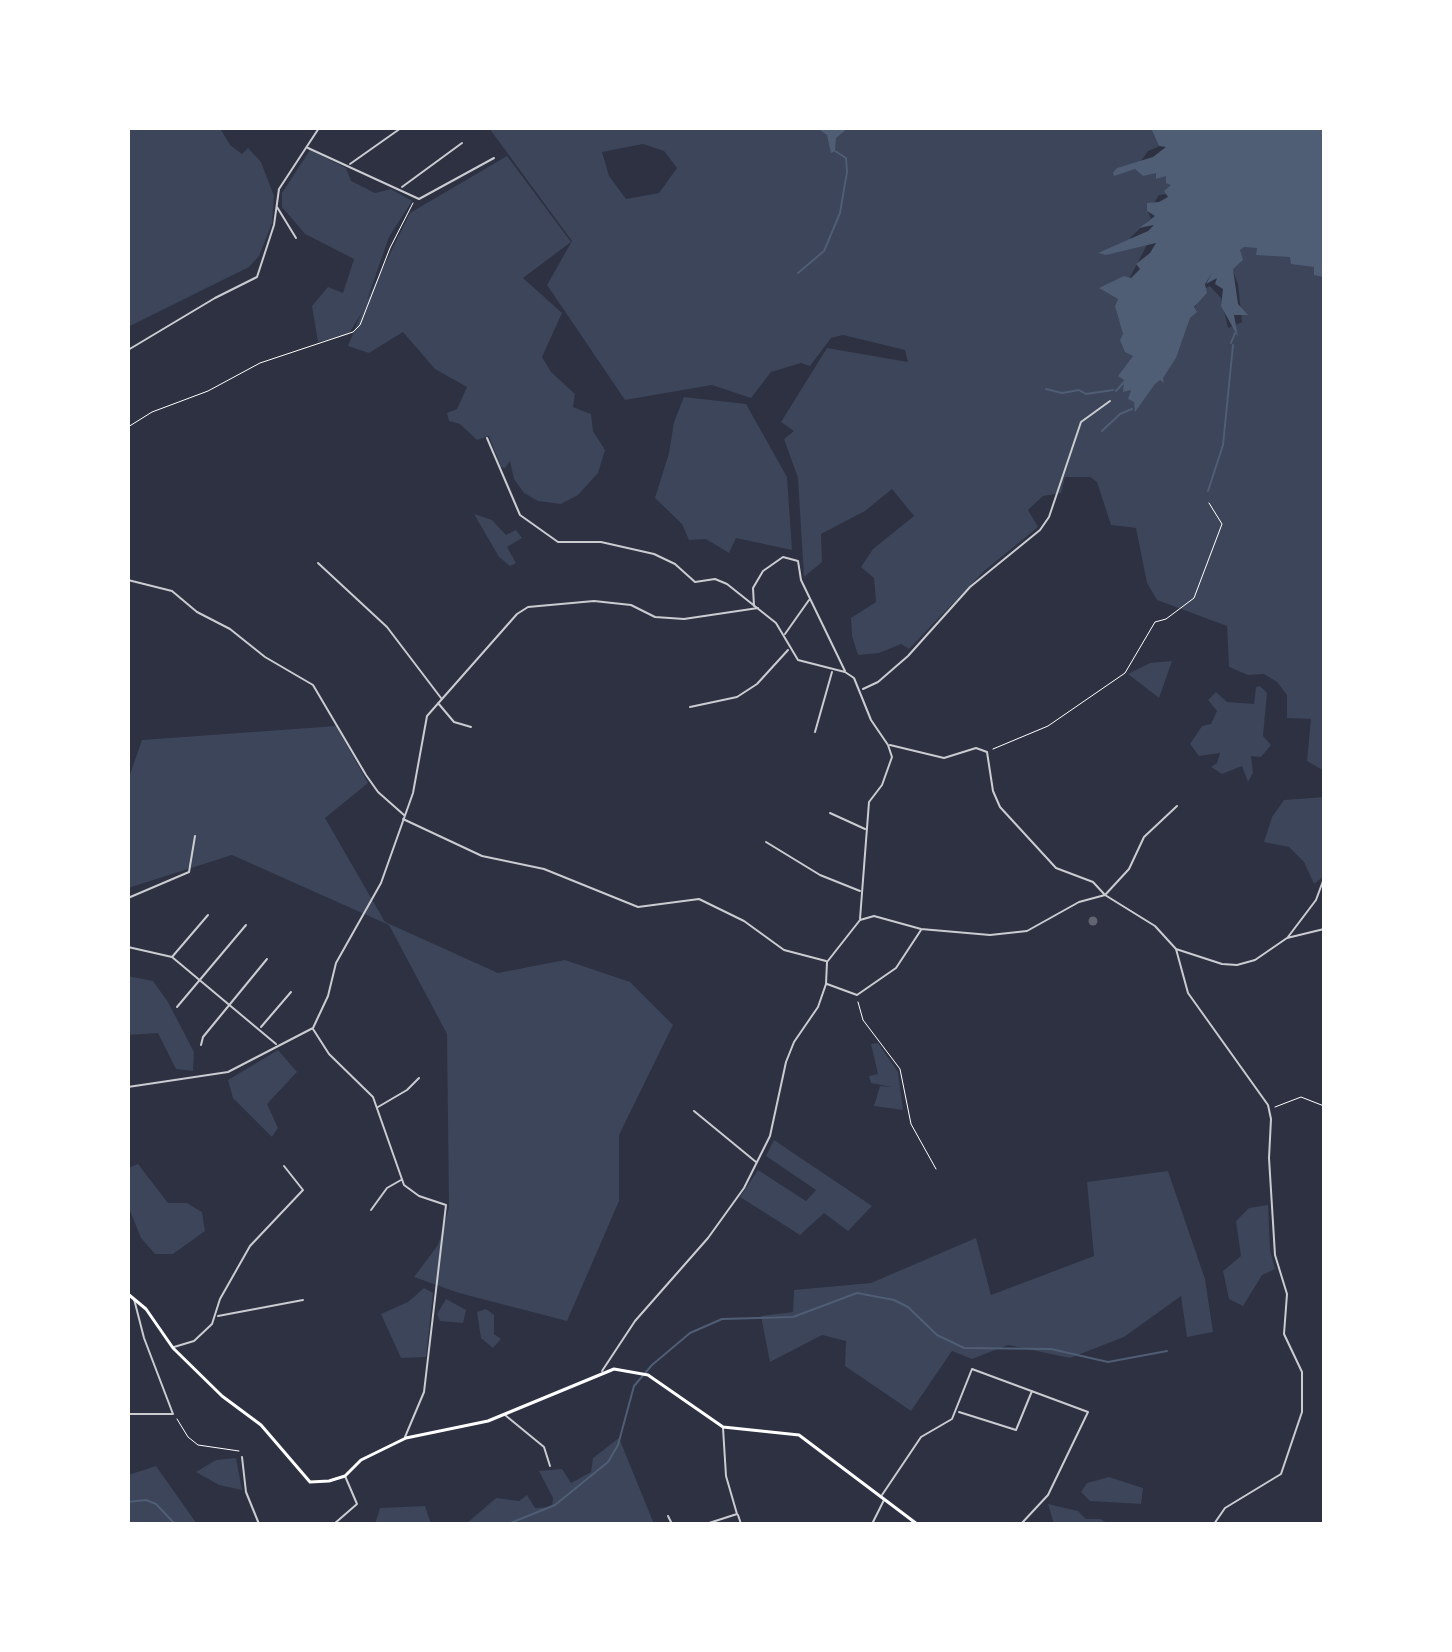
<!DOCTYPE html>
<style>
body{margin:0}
#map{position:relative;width:1452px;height:1652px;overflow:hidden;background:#2d3142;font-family:"PT Serif",serif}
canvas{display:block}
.frame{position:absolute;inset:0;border:130px solid #fff;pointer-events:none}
</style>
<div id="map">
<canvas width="1452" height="1652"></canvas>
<div class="frame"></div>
</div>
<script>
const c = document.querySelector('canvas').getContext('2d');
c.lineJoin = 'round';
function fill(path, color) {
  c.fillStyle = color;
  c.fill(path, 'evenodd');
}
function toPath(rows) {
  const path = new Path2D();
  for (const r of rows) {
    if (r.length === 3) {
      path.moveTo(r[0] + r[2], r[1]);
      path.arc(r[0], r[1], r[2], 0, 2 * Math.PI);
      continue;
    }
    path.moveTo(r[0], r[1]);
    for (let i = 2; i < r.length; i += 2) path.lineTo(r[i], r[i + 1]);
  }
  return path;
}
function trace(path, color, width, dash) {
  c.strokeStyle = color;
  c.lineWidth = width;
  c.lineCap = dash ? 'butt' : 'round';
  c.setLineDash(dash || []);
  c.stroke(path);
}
fill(toPath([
 [128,128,220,128,230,145,242,154,248,148,261,162,274,196,272,223,259,256,249,267,128,327],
 [489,128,1158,128,1161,138,1158,147,1148,151,1141,161,1174,179,1169,194,1159,195,1148,212,1151,218,1130,238,1131,242,1148,243,1126,285,1136,352,1129,369,1167,361,1205,288,1210,286,1221,298,1228,328,1242,322,1238,284,1232,269,1235,241,1324,261,1324,771,1307,761,1311,719,1287,718,1287,695,1277,682,1264,674,1248,675,1229,667,1227,626,1157,600,1147,583,1136,528,1111,525,1097,482,1090,477,1065,477,1061,493,1043,496,1028,510,1038,527,984,571,909,649,901,644,879,653,858,655,852,636,851,618,876,602,874,578,861,567,873,549,914,516,892,489,865,511,821,534,822,562,804,577,798,478,784,439,794,431,781,422,827,348,908,362,905,350,843,335,831,338,810,366,801,363,771,372,751,398,712,385,625,400,547,285,572,241],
 [643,144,664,151,677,168,659,193,626,199,609,176,602,152],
 [310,150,346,168,351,181,375,193,391,189,412,201,389,237,367,300,410,213,507,156,571,242,523,278,562,313,542,357,551,372,575,394,573,407,591,414,593,431,605,450,598,473,578,495,561,504,538,501,524,493,514,479,510,461,505,468,501,467,489,436,477,440,460,424,449,421,447,413,457,409,467,387,435,369,403,332,369,353,348,346,361,314,348,335,318,342,312,306,328,287,343,293,354,259,305,234,282,207,282,193],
 [684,397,746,404,787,477,792,550,736,538,729,553,706,539,689,540,682,524,655,498,669,453,674,422],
 [474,514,492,520,506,535,516,530,522,538,507,547,516,563,510,566,499,557],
 [1172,661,1159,698,1128,674,1150,663],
 [1260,686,1267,693,1263,736,1271,745,1261,757,1251,756,1253,773,1248,782,1242,766,1222,774,1211,767,1217,763,1220,753,1199,756,1190,744,1202,726,1211,724,1217,711,1208,700,1216,692,1227,702,1254,704,1256,687],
 [336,726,368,783,325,818,385,922,498,973,565,960,630,982,673,1025,619,1135,619,1201,567,1321,459,1293,414,1277,438,1245,449,1208,447,1034,389,925,232,855,128,888,128,780,142,740],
 [1324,797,1324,876,1314,884,1304,862,1289,847,1264,842,1272,817,1284,800],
 [128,976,153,981,168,1002,194,1052,193,1071,176,1069,158,1033,128,1035],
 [878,1043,898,1072,903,1110,874,1106,880,1086,892,1087,871,1083,869,1076,878,1074,871,1044],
 [278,1050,297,1072,267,1104,278,1128,272,1137,233,1098,228,1080],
 [774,1140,872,1206,848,1231,824,1213,800,1235,740,1197,758,1170,806,1201,816,1190,766,1156],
 [138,1164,168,1203,187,1203,202,1212,205,1231,173,1254,155,1254,141,1238,128,1206,128,1168],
 [1168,1171,1205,1279,1213,1332,1187,1337,1181,1296,1124,1337,1070,1358,1008,1345,972,1359,952,1351,911,1411,845,1366,846,1341,822,1335,770,1362,761,1316,793,1312,794,1290,871,1283,976,1238,991,1295,1094,1256,1087,1182],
 [1268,1205,1270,1250,1275,1269,1262,1275,1243,1306,1229,1299,1223,1271,1241,1256,1236,1221,1249,1208],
 [424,1288,433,1293,426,1357,401,1358,381,1314,408,1302],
 [446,1299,466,1310,463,1323,440,1321,437,1314],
 [486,1309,494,1315,494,1334,501,1339,493,1348,481,1338,477,1312],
 [619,1438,654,1524,466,1524,496,1498,519,1501,527,1495,535,1508,552,1507,553,1498,539,1471,562,1469,571,1483,591,1472,593,1458],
 [236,1458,242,1490,219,1485,196,1472,216,1460],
 [156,1466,197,1524,128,1524,128,1475],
 [1109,1477,1143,1488,1141,1504,1090,1501,1081,1492,1087,1483],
 [1048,1504,1078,1511,1086,1519,1100,1519,1109,1524,1054,1524],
 [425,1506,431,1524,375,1524,380,1508]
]), '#3c4559');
fill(toPath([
 [817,128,847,128,847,129,836,138,835,151,831,153,827,135],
 [1151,128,1324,128,1324,277,1314,275,1314,267,1291,264,1290,257,1256,255,1257,248,1244,247,1240,250,1243,260,1233,269,1238,304,1248,315,1234,315,1238,337,1221,306,1223,289,1215,284,1217,278,1206,284,1212,273,1205,284,1207,293,1194,307,1197,312,1190,318,1176,358,1163,378,1164,383,1160,380,1155,384,1135,412,1134,402,1128,399,1131,390,1123,392,1124,380,1118,376,1133,356,1125,352,1120,340,1123,334,1115,306,1118,299,1099,288,1124,276,1131,278,1140,269,1136,264,1150,253,1156,243,1106,255,1098,253,1148,231,1154,225,1139,228,1155,216,1147,211,1147,203,1159,202,1168,197,1164,191,1171,185,1166,183,1166,176,1156,179,1156,173,1143,176,1135,169,1114,176,1113,173,1117,168,1153,157,1166,147,1159,146]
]), '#4f5d75');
trace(toPath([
 [798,273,824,251,840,213,847,172,846,158,835,151],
 [1231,343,1235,333],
 [1046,389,1062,393,1079,390,1086,394,1113,390],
 [1116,391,1124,382],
 [1102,431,1120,414,1132,409],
 [1208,491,1223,445,1233,345],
 [128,1502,146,1500,156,1504,175,1524],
 [508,1524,555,1505,608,1462,618,1445,634,1386,652,1365,690,1333,722,1319,793,1317,857,1293,894,1300,908,1307,937,1335,964,1348,1051,1349,1108,1362,1167,1351]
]), '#4f5d75', 2);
fill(toPath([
 [1093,921,4.5]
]), '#626471');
trace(toPath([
 [128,427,152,412,208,391,260,363,353,332,360,325,390,248,413,203],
 [993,749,1048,726,1125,673,1155,622,1166,619,1194,598,1222,524,1209,503],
 [858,1002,863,1020,900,1069,911,1124,936,1169],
 [1275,1107,1301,1097,1324,1106],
 [177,1419,188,1437,198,1445,239,1451]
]), '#fff', 1);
trace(toPath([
 [308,148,419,199,494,158],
 [350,164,401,128],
 [402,187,462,143],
 [277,207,296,238],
 [128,350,215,298,257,277,274,225,279,189,319,128],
 [487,438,520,515,558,542,601,542,654,554,675,564,695,582,715,579,727,584,776,623,798,660,845,672,854,678,871,720,888,745,892,757,882,785,869,802,860,919],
 [318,563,387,627,441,698],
 [128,580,172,591,197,612,230,629,265,657,313,685,366,775,378,792,404,815],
 [754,606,753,588,763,571,783,557,798,561,801,580,845,671],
 [785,634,809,600],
 [863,689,878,682,908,656,970,587,1040,530,1049,517,1081,422,1110,401],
 [438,703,454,722,471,727],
 [690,707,737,697,757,684,788,650],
 [815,732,832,672],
 [890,745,944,758,976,748,987,752,993,791,1000,807,1056,868,1093,882,1105,895,1129,869,1144,837,1177,806],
 [830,813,865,829],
 [403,819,482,856,544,869,638,907,699,899,744,921,784,950,826,961],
 [766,842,820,875,860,891],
 [128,898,189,872,195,836],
 [1288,937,1316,900,1323,881],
 [128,947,172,957,276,1044],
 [1176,949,1222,964,1237,965,1255,960,1287,938,1324,929],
 [172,957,208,915],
 [827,984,857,995,896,968,921,930],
 [177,1007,246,925],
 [261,1027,291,992],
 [313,1029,329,1054,373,1097,404,1185,419,1196,446,1205,424,1392,405,1437],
 [201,1045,203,1037,267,959],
 [128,1087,228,1072,313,1028,328,996,336,963,381,883,413,793,427,716,517,614,528,607,594,601,631,605,655,617,684,619,758,608],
 [378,1107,407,1090,419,1078],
 [694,1111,756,1162],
 [371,1210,387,1188,401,1180],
 [218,1316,303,1300],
 [174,1347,194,1341,212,1324,220,1299,250,1246,303,1190,284,1166],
 [602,1371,635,1321,708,1238,744,1188,770,1136,786,1062,794,1042,818,1007,826,984,827,962,860,920,874,916,921,929,990,935,1027,931,1079,902,1105,895,1155,926,1176,949,1188,993,1268,1105,1271,1119,1269,1158,1275,1255,1287,1294,1284,1334,1302,1372,1302,1412,1281,1474,1225,1508,1214,1524],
 [959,1412,1016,1430,1032,1391],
 [128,1414,173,1414,144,1338,134,1299],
 [505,1415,544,1447,550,1466],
 [242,1457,246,1492,259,1524],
 [882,1495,921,1437,952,1419,972,1369,1088,1412,1048,1495,1021,1524],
 [738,1515,741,1524],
 [668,1516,672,1524],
 [334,1524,357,1504,345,1476],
 [706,1524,737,1514,726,1476,723,1428],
 [872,1524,884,1500]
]), '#caccd0', 2);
trace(toPath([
 [128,1294,146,1309,173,1348,222,1396,261,1425,310,1482,329,1481,345,1476,361,1460,406,1438,488,1421,614,1369,648,1375,723,1427,799,1435,917,1524]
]), '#fff', 3);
</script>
